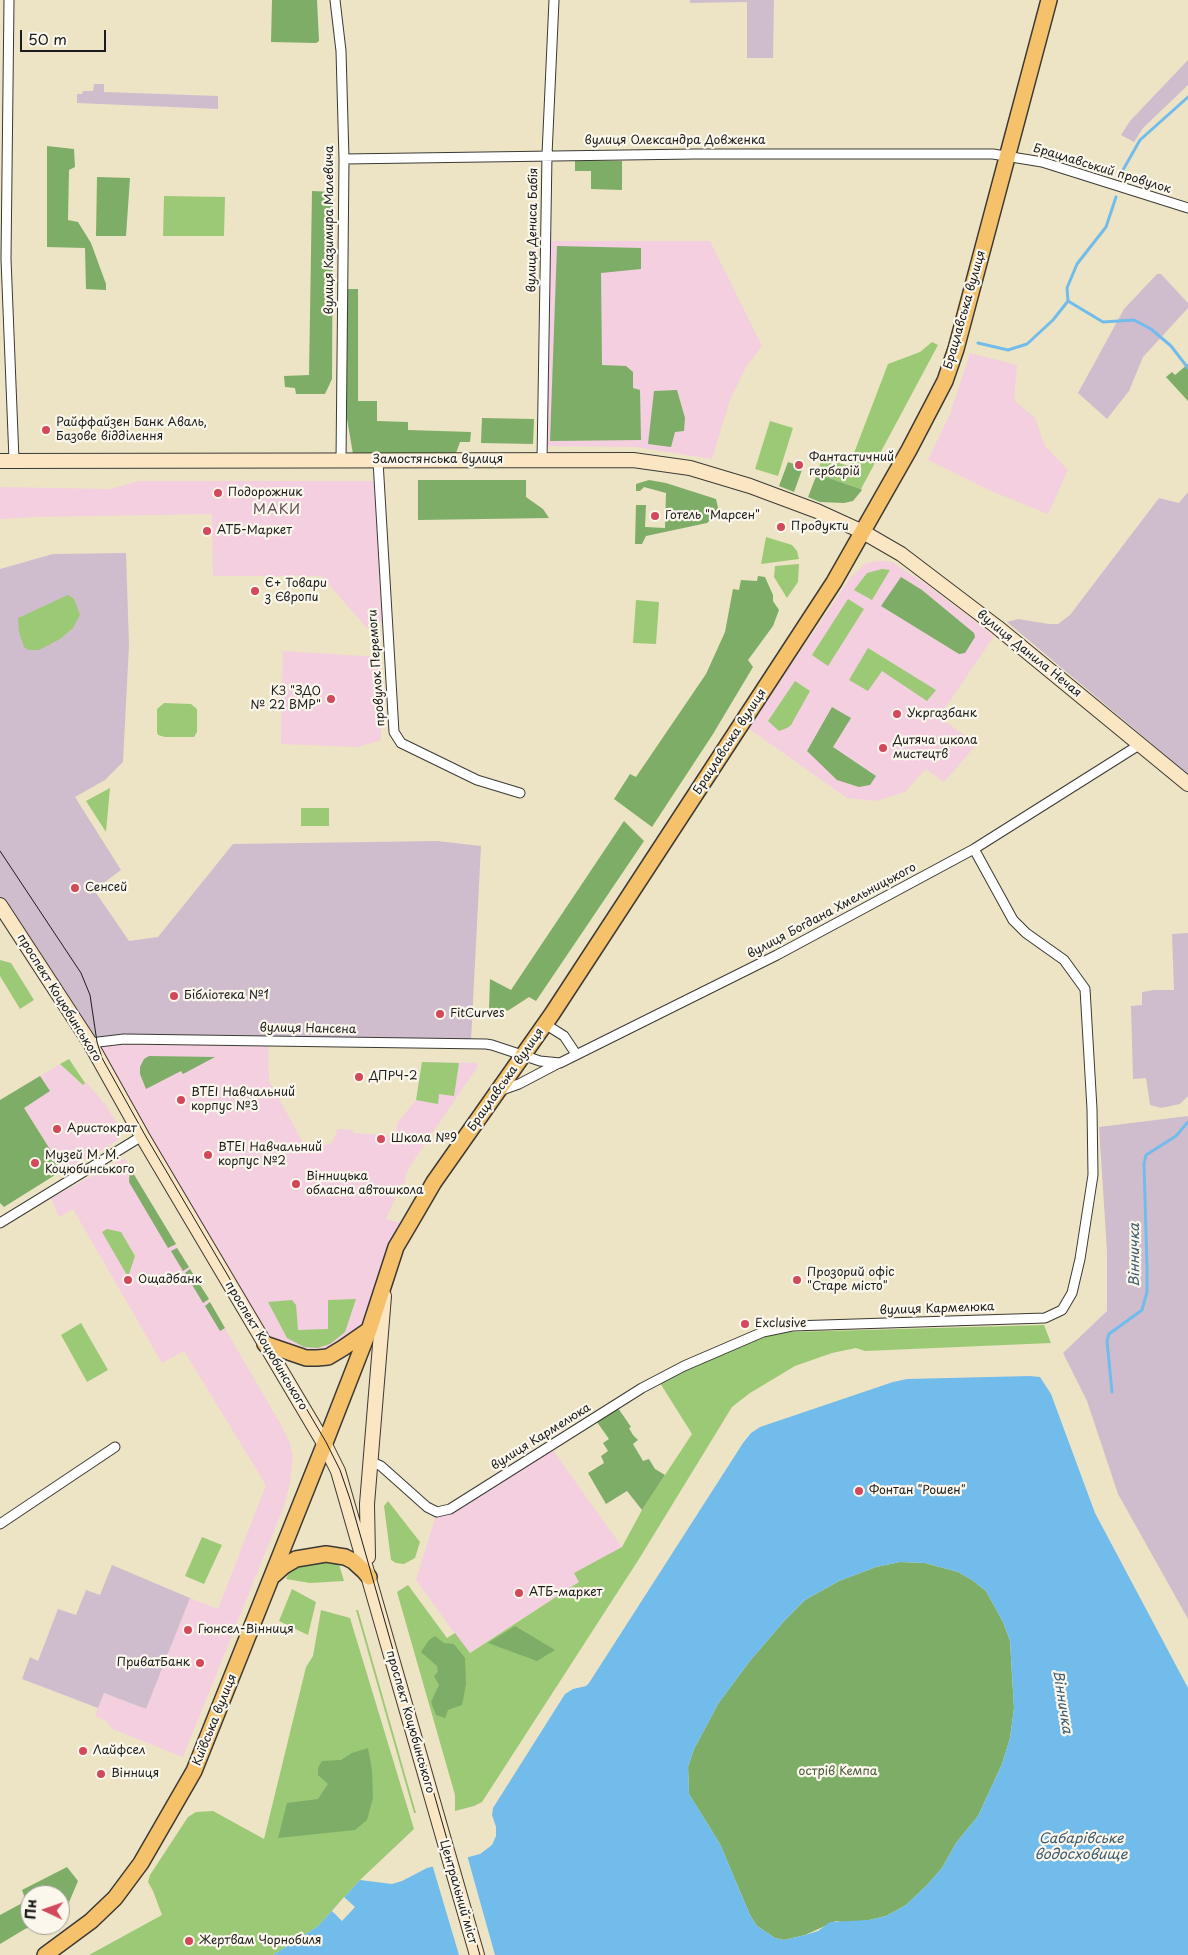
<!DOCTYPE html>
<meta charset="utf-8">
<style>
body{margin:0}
#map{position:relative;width:1188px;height:1955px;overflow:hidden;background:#ede4c5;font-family:"Playpen Sans",sans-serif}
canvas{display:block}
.north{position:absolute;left:20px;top:1885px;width:50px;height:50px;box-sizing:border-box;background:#fbf7ec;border:1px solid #a29f99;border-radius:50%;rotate:273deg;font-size:14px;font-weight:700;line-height:20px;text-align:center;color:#1c1c1c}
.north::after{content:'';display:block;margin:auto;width:18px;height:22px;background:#d1495b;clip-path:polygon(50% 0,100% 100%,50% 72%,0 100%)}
.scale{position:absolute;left:20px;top:30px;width:86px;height:22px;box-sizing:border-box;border:2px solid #1c1c1c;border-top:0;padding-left:6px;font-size:15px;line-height:18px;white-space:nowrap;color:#1c1c1c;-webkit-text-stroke:4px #fbf7ec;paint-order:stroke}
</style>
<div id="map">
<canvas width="1188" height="1955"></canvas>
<div class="north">Пн</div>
<div class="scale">50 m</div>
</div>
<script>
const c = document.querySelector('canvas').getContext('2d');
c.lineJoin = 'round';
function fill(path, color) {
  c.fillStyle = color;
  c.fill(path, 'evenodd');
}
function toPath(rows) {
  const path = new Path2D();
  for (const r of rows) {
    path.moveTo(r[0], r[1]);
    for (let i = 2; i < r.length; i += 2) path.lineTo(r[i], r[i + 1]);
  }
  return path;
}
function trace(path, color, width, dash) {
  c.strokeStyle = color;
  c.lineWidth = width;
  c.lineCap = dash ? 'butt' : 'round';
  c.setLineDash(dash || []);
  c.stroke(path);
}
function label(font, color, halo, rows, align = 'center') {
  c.font = font + ' "Playpen Sans",sans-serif';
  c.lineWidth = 4.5;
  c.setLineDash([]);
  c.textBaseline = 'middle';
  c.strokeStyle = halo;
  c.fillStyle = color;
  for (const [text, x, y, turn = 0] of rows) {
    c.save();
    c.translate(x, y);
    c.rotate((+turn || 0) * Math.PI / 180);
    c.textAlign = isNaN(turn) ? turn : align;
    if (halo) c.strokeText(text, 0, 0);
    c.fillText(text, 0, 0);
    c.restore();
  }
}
fill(toPath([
 [546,241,710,241,762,346,746,367,730,400,712,459,636,447,542,446],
 [970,353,1017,365,1014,400,1035,418,1045,446,1068,470,1048,514,989,490,928,460,950,414],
 [139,481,379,481,387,620,367,628,321,576,213,576,212,514,35,517,0,519,0,487,111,489],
 [880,561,892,562,927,585,994,636,939,717,977,744,944,782,926,769,905,792,876,801,847,798,748,728,851,577,866,563],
 [283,651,380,657,381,740,358,747,281,744],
 [268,1040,269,1081,304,1144,312,1148,332,1143,338,1129,353,1130,353,1133,396,1136,397,1123,416,1100,422,1062,477,1063,478,1066,410,1166,405,1176,406,1178,404,1184,402,1184,386,1219,409,1225,369,1330,328,1357,265,1344,90,1043],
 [60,1064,83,1085,86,1082,106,1105,121,1130,120,1139,65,1172,13,1092],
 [125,1158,280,1423,289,1441,293,1456,290,1483,284,1506,183,1757,113,1729,106,1721,95,1716,104,1693,146,1709,190,1598,218,1609,266,1485,184,1351,162,1363,73,1209,59,1217,51,1198],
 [550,1446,622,1547,575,1573,579,1582,469,1653,416,1580,437,1512]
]), '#f3cfdf');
fill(toPath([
 [690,0,774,0,773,58,747,58,747,2,690,3],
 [1188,60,1188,85,1143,128,1134,142,1121,135,1130,121],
 [94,84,104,84,104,92,218,96,218,109,77,103,77,94,82,94,83,91,93,91],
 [1157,274,1161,274,1188,303,1188,308,1143,357,1129,391,1107,419,1078,393,1124,309],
 [1188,492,1188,774,1007,622,1018,619,1049,624,1058,624,1070,615,1159,498,1179,503],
 [126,553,129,645,123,762,105,780,75,797,121,870,94,890,114,919,129,941,158,937,233,844,437,841,481,846,471,1041,88,1041,0,908,0,569,53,554],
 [1188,933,1188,1096,1180,1104,1161,1108,1150,1105,1146,1078,1133,1079,1131,1006,1142,1005,1142,992,1154,990,1174,990,1172,934],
 [1188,1116,1188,1619,1118,1494,1087,1401,1063,1353,1107,1311,1107,1251,1099,1127],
 [112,1565,190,1598,146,1709,104,1693,98,1708,22,1679,30,1657,38,1661,58,1609,76,1615,86,1590,100,1595]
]), '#cfbdce');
fill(toPath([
 [164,196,225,197,224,236,163,236],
 [932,342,938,345,861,489,817,474,822,458,849,466,888,364,920,352],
 [770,421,793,428,778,476,755,469],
 [766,537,792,545,797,551,799,559,761,564],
 [799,564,798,582,787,598,774,577,775,566],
 [882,569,890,570,872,600,854,590,867,573],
 [68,595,74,599,80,615,73,628,60,639,39,650,29,650,24,647,19,632,18,618],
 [848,599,864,609,828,666,812,655],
 [636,600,659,602,656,644,633,643],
 [868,648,936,690,927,701,882,671,868,691,849,680],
 [795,681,810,691,791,725,787,728,779,731,768,721],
 [164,703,191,704,197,709,197,732,194,737,165,737,158,735,157,732,157,709],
 [110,788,106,832,86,801],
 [301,808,329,808,329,826,301,826],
 [0,960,11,963,34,1000,20,1009,0,976],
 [69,1059,85,1083,83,1085,60,1064],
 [422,1062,459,1063,454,1096,439,1094,438,1104,416,1100],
 [107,1229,121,1232,135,1256,128,1277,102,1232],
 [356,1299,345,1332,330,1344,317,1348,304,1347,287,1338,268,1302,292,1300,296,1305,298,1330,328,1329,328,1300],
 [81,1323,108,1370,87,1382,61,1335],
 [1044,1325,1051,1343,865,1351,856,1348,832,1353,795,1366,750,1393,732,1407,639,1559,482,1802,474,1806,455,1811,455,1795,397,1592,408,1585,447,1638,455,1633,470,1653,579,1582,574,1573,622,1547,642,1510,692,1434,660,1383,720,1354,765,1337,789,1332],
 [388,1501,420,1542,415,1558,404,1564,396,1563,391,1560,384,1506],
 [202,1537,222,1545,204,1584,185,1576],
 [338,1561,344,1581,310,1583,286,1579,291,1569,298,1565,314,1562],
 [292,1589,316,1602,308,1635,279,1621],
 [321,1610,350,1618,414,1829,360,1880,318,1926,273,1955,89,1955,162,1915,153,1891,148,1882,150,1875,188,1817,196,1812,213,1811,264,1839,306,1667,313,1656],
 [356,1610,358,1610,416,1813,414,1813]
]), '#9cc976');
fill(toPath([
 [272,0,317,0,319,41,316,43,271,42],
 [47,146,74,149,75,167,69,170,68,220,78,222,91,243,106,284,106,290,86,289,85,248,47,247],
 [575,161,622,161,622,190,591,189,591,171,575,171],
 [97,177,130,178,126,236,96,236],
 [312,191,333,192,332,379,325,394,296,394,295,388,285,387,284,376,309,375],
 [557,246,641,248,641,269,601,273,602,365,626,366,633,372,633,388,640,390,641,440,550,441],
 [345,289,358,289,358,401,377,401,377,421,408,422,408,430,471,432,470,442,460,442,455,456,353,454,346,413],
 [1188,364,1188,401,1166,377,1172,372,1175,375],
 [677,390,685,418,684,431,675,432,671,447,648,444,654,391],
 [482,418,534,419,533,444,481,443],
 [788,462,803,467,794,492,779,486],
 [817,474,861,489,862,490,853,501,844,503,820,502,808,497],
 [418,480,526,480,526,497,543,509,549,518,418,520],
 [649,480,666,483,716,499,719,512,707,523,646,536,642,544,635,544,636,505,646,505,645,527,665,528,666,493,644,487,640,491,636,491,636,484],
 [758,576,765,577,773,595,773,601,779,610,773,626,748,660,753,667,713,734,652,827,614,799,630,774,636,777,706,674,725,632,733,589,739,590,741,580,757,581],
 [901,577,922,590,974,633,975,637,965,653,959,654,881,606],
 [832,707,851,718,833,747,876,776,870,785,859,787,837,780,807,751],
 [624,821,644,841,536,1001,529,997,509,1010,500,1013,489,1009,490,979,511,990],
 [149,1056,215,1057,183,1074,181,1071,146,1089,140,1074,140,1067,144,1059],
 [40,1076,50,1091,24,1108,63,1170,4,1207,0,1203,0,1100],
 [130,1168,176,1244,168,1248,129,1182],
 [177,1248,189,1267,183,1271,171,1251],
 [190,1269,209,1299,203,1303,185,1273],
 [210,1302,225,1328,220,1331,205,1306],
 [618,1408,631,1427,629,1428,633,1435,638,1440,633,1444,643,1461,649,1459,655,1469,665,1475,642,1510,627,1491,606,1504,588,1473,604,1463,601,1456,608,1451,603,1443,609,1439,597,1422],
 [900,1562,925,1563,958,1572,972,1580,986,1591,1003,1622,1010,1641,1014,1708,1010,1738,1002,1764,978,1816,956,1843,942,1868,926,1886,906,1905,886,1916,869,1920,847,1923,836,1921,805,1935,784,1940,775,1938,757,1926,750,1915,720,1844,689,1794,688,1767,694,1749,718,1704,749,1662,785,1620,805,1600,839,1581,876,1567],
 [515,1626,555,1650,537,1661,488,1643],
 [435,1636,444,1643,454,1644,465,1658,466,1684,462,1705,448,1710,445,1718,436,1715,431,1702,439,1685,434,1676,438,1672,437,1666,421,1652,429,1640],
 [368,1748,372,1770,373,1798,367,1820,355,1830,278,1838,287,1803,318,1799,328,1784,318,1775,318,1768,322,1761,341,1760,352,1753],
 [67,1867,78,1881,67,1907,60,1911,60,1895,30,1895,30,1925,36,1925,25,1929,0,1944,0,1915,26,1901,22,1890]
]), '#7dad67');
fill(toPath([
 [1030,1376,1040,1377,1051,1394,1095,1513,1188,1688,1188,1955,273,1955,318,1926,360,1880,392,1884,402,1881,427,1868,480,1854,492,1845,496,1836,496,1827,492,1815,493,1808,565,1694,573,1689,586,1686,589,1683,743,1443,751,1433,760,1427,893,1382,907,1379],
 [900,1562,925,1563,958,1572,972,1580,986,1591,1003,1622,1010,1641,1014,1708,1010,1738,1002,1764,978,1816,956,1843,942,1868,926,1886,906,1905,886,1916,869,1920,830,1922,818,1931,805,1935,784,1940,775,1938,757,1926,750,1915,720,1844,689,1794,688,1767,694,1749,718,1704,749,1662,785,1620,805,1600,839,1581,876,1567]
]), '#72bceb');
fill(toPath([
 [467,1855,495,1955,459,1955,432,1864],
 [344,1897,355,1907,342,1921,332,1911]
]), '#ede4c5');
trace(toPath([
 [1119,177,1140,140,1188,97],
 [1116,197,1106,227,1077,264,1067,288,1068,301,1103,322,1134,320,1151,329,1171,346,1188,368],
 [978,343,1008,350,1027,344,1053,320,1068,301],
 [1112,1392,1107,1341,1109,1334,1142,1310,1147,1292,1147,1267,1144,1164,1146,1155,1176,1136,1188,1122]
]), '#72bceb', 3);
const street = toPath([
 [9,0,6,259,14,460],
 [335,0,341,51,344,159,341,461],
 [344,159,694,154,993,154,1042,162,1188,208],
 [542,460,547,155,554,0],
 [378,461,394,732,401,743,477,780,520,793],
 [545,1024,564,1036,576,1054],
 [90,1043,124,1039,486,1044,492,1045,540,1061,560,1063,777,955,974,849,1139,745],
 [499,1091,519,1084,559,1063],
 [0,1223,142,1136],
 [370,1461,381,1466,427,1507,437,1512,450,1509,642,1388,684,1366,763,1332,792,1326,1045,1318,1062,1310,1072,1293,1080,1259,1093,1175,1092,1109,1085,989,1064,960,1026,933,1013,920,974,849],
 [0,1524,115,1447]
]);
const secondary = toPath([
 [0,461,633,460,690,468,750,486,817,511,863,532,901,554,997,627,1188,784],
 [0,905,90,1043,142,1136,325,1445,338,1471,477,1955],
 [368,1557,367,1504,384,1296]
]);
const primary = toPath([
 [265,1344,306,1358,317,1358,328,1357,343,1348,369,1330],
 [274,1575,284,1566,296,1559,326,1554,345,1557,353,1561,364,1571,369,1577],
 [45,1955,91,1921,115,1898,141,1863,194,1771,323,1448,369,1330,396,1247,409,1225,434,1182,552,1014,834,582,909,450,945,381,956,349,1049,0]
]);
trace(street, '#3b3a35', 11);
trace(secondary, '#3b3a35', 16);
trace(primary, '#3b3a35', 18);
trace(street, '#fff', 9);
trace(secondary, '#fbe6c4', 14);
trace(primary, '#f5c16b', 15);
trace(toPath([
 [0,851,81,973,90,995,97,1042,102,1058,145,1135,326,1442,340,1470,350,1499,480,1955]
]), '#1c1c1c', 1);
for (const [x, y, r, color] of [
 [46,430,5,"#d1495b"],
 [799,465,5,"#d1495b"],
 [218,493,5,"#d1495b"],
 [655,516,5,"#d1495b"],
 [781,527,5,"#d1495b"],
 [207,531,5,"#d1495b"],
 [255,591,5,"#d1495b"],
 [331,699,5,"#d1495b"],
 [897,714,5,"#d1495b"],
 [883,748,5,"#d1495b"],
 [75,888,5,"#d1495b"],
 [174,996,5,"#d1495b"],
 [440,1014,5,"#d1495b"],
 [359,1077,5,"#d1495b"],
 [181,1100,5,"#d1495b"],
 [57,1129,5,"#d1495b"],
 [381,1139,5,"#d1495b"],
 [208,1155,5,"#d1495b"],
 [35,1163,5,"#d1495b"],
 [296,1184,5,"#d1495b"],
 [128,1280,5,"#d1495b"],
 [797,1280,5,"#d1495b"],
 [745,1324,5,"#d1495b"],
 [859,1491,5,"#d1495b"],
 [519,1593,5,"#d1495b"],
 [188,1630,5,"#d1495b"],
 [200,1663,5,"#d1495b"],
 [83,1751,5,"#d1495b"],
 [101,1774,5,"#d1495b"],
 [189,1941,5,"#d1495b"]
]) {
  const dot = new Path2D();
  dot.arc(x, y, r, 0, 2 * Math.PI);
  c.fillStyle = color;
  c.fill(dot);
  trace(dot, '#fbf7ec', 2);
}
label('12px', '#1c1c1c', '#fbf7ec', [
 ["вулиця Олександра Довженка",675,141],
 ["Брацлавський провулок",1102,169,17],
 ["вулиця Казимира Малевича",330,230,-90],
 ["вулиця Дениса Бабія",533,230,-89],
 ["Брацлавська вулиця",965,310,-74],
 ["Замостянська вулиця",438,460],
 ["вулиця Данила Нечая",1029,654,39],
 ["провулок Перемоги",377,668,-94],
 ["Брацлавська вулиця",730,742,-57],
 ["вулиця Богдана Хмельницького",832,911,-28],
 ["проспект Коцюбинського",59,998,58],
 ["вулиця Нансена",308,1029,1],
 ["Брацлавська вулиця",506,1080,-55],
 ["вулиця Кармелюка",937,1309,-2],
 ["проспект Коцюбинського",266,1346,59],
 ["вулиця Кармелюка",541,1437,-32],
 ["Київська вулиця",215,1720,-68],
 ["проспект Коцюбинського",410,1722,74],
 ["Центральний міст",458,1892,74]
]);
label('12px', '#1c1c1c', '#fbf7ec', [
 ["Райффайзен Банк Аваль,",56,423],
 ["Базове відділення",56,437],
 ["Фантастичний",809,458],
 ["гербарій",809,472],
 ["Подорожник",228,493],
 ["Готель \"Марсен\"",665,516],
 ["Продукти",791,527],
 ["АТБ-Маркет",217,531],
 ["Є+ Товари",265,584],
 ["з Європи",265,598],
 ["КЗ \"ЗДО",321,692,"right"],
 ["№ 22 ВМР\"",321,706,"right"],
 ["Укргазбанк",907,714],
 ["Дитяча школа",893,741],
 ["мистецтв",893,755],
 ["Сенсей",85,888],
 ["Бібліотека №1",184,996],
 ["FitCurves",450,1014],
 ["ДПРЧ-2",369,1077],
 ["ВТЕІ Навчальний",191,1093],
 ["корпус №3",191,1107],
 ["Аристократ",67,1129],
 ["Школа №9",391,1139],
 ["ВТЕІ Навчальний",218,1148],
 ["корпус №2",218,1162],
 ["Музей М. М.",45,1156],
 ["Коцюбинського",45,1170],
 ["Вінницька",306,1177],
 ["обласна автошкола",306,1191],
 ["Прозорий офіс",807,1273],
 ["\"Старе місто\"",807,1287],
 ["Ощадбанк",138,1280],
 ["Exclusive",755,1324],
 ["Фонтан \"Рошен\"",869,1491],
 ["АТБ-маркет",529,1593],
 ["Гюнсел-Вінниця",198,1630],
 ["ПриватБанк",190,1663,"right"],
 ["Лайфсел",93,1751],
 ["Вінниця",111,1774],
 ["Жертвам Чорнобиля",199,1941]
], 'left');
label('12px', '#49593c', '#fbf7ec', [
 ["острів Кемпа",838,1772]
]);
c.letterSpacing = '1px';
label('14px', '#635056', '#fbf7ec', [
 ["МАКИ",277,510]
]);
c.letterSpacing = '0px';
label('italic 14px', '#3e5c6f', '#fbf7ec', [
 ["Вінничка",1135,1255,-90],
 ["Вінничка",1062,1702,81],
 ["Сабарівське",1081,1839],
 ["водосховище",1081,1855]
]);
</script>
